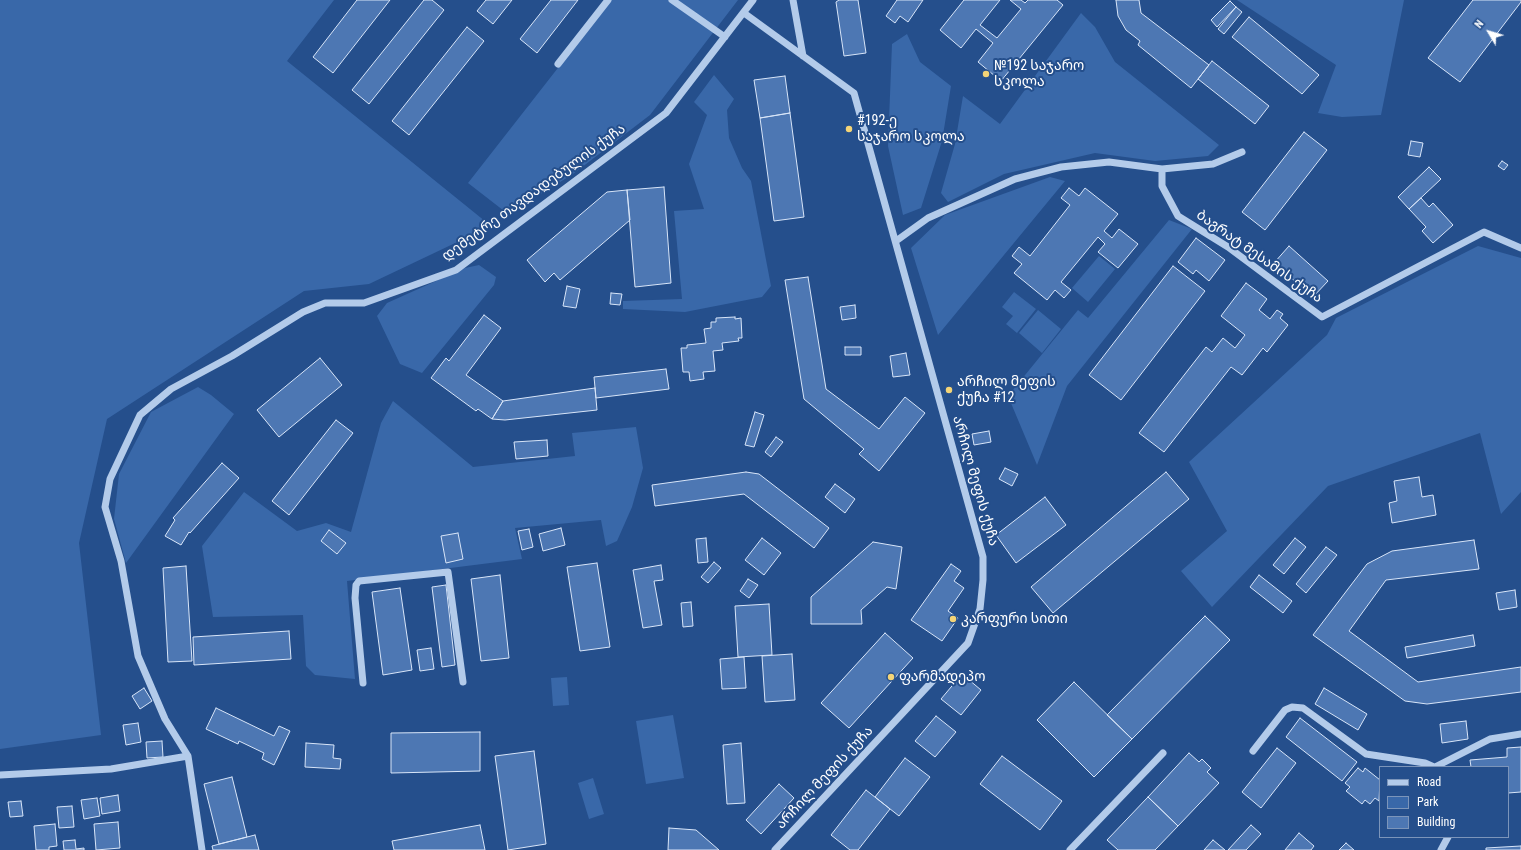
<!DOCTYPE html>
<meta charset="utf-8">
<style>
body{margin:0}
#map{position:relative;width:1521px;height:850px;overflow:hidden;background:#254f8c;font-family:"Roboto Condensed",sans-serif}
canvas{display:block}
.legend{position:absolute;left:1379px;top:766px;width:130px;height:72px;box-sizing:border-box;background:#254f8c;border:1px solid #7c95ba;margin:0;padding:5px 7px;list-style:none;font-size:12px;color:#fff}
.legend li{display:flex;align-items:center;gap:8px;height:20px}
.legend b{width:20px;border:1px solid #7c95ba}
.north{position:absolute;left:1469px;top:12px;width:40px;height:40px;-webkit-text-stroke:3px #254f8c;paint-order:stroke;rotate:308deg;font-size:11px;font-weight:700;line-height:16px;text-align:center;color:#fff}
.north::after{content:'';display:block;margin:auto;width:14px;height:18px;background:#fff;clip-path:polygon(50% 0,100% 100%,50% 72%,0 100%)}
</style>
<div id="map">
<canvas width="1521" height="850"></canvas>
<ul class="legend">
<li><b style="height:5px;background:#b3cbea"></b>Road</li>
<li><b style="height:11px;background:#3968a9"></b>Park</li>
<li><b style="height:11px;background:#4d77b3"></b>Building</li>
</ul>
<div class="north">N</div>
</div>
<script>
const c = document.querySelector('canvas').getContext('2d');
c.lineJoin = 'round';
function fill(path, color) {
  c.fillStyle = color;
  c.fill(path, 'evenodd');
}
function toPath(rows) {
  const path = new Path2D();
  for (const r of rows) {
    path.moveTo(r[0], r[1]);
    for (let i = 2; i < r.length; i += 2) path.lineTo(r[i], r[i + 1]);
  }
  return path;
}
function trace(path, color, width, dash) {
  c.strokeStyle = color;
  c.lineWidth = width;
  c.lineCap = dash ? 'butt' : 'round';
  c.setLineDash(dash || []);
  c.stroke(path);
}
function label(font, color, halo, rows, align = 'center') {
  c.font = font + ' "Roboto Condensed","Noto Sans Georgian",sans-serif';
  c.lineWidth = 4;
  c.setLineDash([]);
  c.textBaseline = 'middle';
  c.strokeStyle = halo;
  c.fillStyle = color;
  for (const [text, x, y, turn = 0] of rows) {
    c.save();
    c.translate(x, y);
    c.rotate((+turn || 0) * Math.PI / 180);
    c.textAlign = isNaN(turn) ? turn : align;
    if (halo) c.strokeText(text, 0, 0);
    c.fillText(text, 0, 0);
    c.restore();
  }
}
fill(toPath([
 [0,0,334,0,287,61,491,226,369,284,304,291,107,419,79,543,101,735,0,749],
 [611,0,738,0,650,115,573,174,508,214,468,183],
 [1237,0,1404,0,1381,115,1342,117,1318,113,1336,65],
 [1081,13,1095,27,1115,62,1219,145,1208,156,1155,161,1095,153,1004,174,948,202,941,193,955,144,963,96,1000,124],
 [907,34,920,62,951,86,942,141,921,208,903,215,888,146,892,44],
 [714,75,734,99,727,110,729,138,742,168,751,181,771,286,762,297,685,312,623,309,623,301,682,299,674,211,704,209,689,164,707,115,694,102],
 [1050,177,1065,181,938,335,911,248,945,215],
 [1169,220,1192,229,1067,386,1037,465,1008,396,1078,310,1088,318],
 [1478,246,1521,258,1521,492,1501,514,1480,433,1328,486,1212,607,1181,571,1227,531,1189,462,1327,335,1336,318],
 [1099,256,1115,269,1088,302,1072,288],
 [479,265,496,277,494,285,422,373,400,364,377,316,387,303,465,268],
 [1014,292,1036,309,1017,333,1006,324,1013,316,1002,307],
 [1038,310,1061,329,1042,353,1019,333],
 [198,387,211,395,234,414,126,563,114,519,119,474,151,412],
 [393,401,473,467,575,456,572,433,636,427,643,468,632,507,617,541,606,546,601,520,515,528,522,559,347,581,355,679,315,675,306,666,303,615,213,617,202,546,244,492,297,531,326,523,351,532,381,423],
 [567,677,569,705,553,706,551,678],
 [673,715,684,778,646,784,636,721],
 [593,778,604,814,589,819,578,783]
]), '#3968a9');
const building = toPath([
 [357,0,390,0,333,73,313,57,357,0],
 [424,0,432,0,444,10,369,104,352,90,424,0],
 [486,0,512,0,493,24,477,11,486,0],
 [551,0,578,0,537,53,520,39,551,0],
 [839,0,858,0,866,53,844,56,836,2,839,0],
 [897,0,923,0,908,22,900,16,895,23,886,16,897,0],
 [964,0,1000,0,980,25,997,38,1021,9,1010,0,1021,0,1025,3,1028,0,1057,0,1063,5,1001,81,978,62,993,43,976,29,961,48,940,30,964,0],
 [1116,0,1139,0,1141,13,1209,65,1191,88,1138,45,1140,41,1126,30,1118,16,1116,0],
 [1473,0,1521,0,1521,2,1460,82,1428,58,1473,0],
 [1230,1,1236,7,1217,27,1211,20,1230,1],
 [1236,7,1242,12,1224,34,1218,29,1236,7],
 [1249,17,1319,75,1302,94,1232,37,1249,17],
 [467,27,484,41,409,135,392,121,467,27],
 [1212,61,1269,106,1255,124,1198,79,1212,61],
 [785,76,790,113,760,118,754,80,785,76],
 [790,113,804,217,774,221,760,118,790,113],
 [1304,132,1327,150,1265,230,1242,212,1304,132],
 [1411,141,1423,143,1420,157,1408,155,1411,141],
 [1502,161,1508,165,1504,170,1498,166,1502,161],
 [1429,167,1441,179,1409,209,1398,197,1429,167],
 [664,187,671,283,635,287,627,190,664,187],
 [1069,188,1079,196,1085,188,1118,214,1104,231,1112,238,1119,229,1138,244,1118,268,1098,252,1105,244,1098,237,1061,282,1071,290,1064,298,1055,290,1047,300,1014,273,1022,264,1012,256,1019,247,1030,256,1070,205,1061,198,1069,188],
 [627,190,630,220,560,280,554,273,545,282,527,260,607,192,627,190],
 [1421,198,1429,207,1433,203,1453,225,1433,243,1422,231,1426,227,1409,209,1421,198],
 [1196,238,1225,260,1209,281,1196,270,1193,274,1178,262,1196,238],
 [1289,246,1328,281,1313,297,1274,263,1289,246],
 [1173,266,1205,291,1121,400,1089,375,1173,266],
 [808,277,826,389,879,429,905,397,925,413,879,471,859,454,864,449,804,399,785,280,808,277],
 [1246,283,1267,299,1259,310,1270,319,1277,310,1283,314,1280,318,1288,325,1267,352,1263,348,1242,375,1231,367,1164,452,1139,433,1206,347,1212,352,1223,338,1235,348,1245,335,1221,316,1246,283],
 [567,286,580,289,576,308,563,306,567,286],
 [611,293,622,294,620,305,610,304,611,293],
 [855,305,856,318,842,320,840,307,855,305],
 [484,315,501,328,466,375,503,401,492,419,478,409,476,411,431,378,446,358,449,361,484,315],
 [735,317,735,319,741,318,742,338,738,338,739,341,722,343,723,350,713,351,715,371,703,372,704,379,690,381,689,372,683,372,681,348,687,348,687,345,706,343,704,329,711,328,711,322,716,322,716,318,735,317],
 [845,347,861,347,861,355,845,355,845,347],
 [906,353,910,375,893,377,890,356,906,353],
 [320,358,342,385,279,437,257,410,320,358],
 [666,369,669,389,596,398,594,377,666,369],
 [595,388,597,410,505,420,492,419,503,401,595,388],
 [755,412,764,415,754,447,745,445,755,412],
 [336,420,353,433,289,515,272,501,336,420],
 [989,431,991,442,974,445,972,434,989,431],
 [776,437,783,442,771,457,765,452,776,437],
 [547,440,548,456,516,459,514,442,547,440],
 [222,463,239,478,190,533,189,532,181,545,165,536,175,520,173,518,222,463],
 [1005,468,1018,474,1012,486,999,479,1005,468],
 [746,472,759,474,829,528,814,548,744,494,655,506,652,485,746,472],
 [1166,472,1189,499,1053,613,1031,587,1166,472],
 [1419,477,1422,497,1433,495,1436,515,1392,523,1389,503,1397,501,1394,481,1419,477],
 [835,484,855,499,845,513,825,497,835,484],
 [1045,497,1066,525,1016,563,996,535,1045,497],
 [561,528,565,545,543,551,539,534,561,528],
 [529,529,533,547,522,550,518,531,529,529],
 [329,530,346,543,337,554,321,541,329,530],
 [458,533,463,559,446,563,441,536,458,533],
 [706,538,708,562,698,563,696,539,706,538],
 [762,538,781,553,764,575,745,560,762,538],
 [1295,538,1306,547,1284,574,1273,565,1295,538],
 [1474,540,1479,569,1386,580,1349,631,1418,682,1521,667,1521,692,1427,704,1405,701,1313,635,1367,564,1392,551,1474,540],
 [873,542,902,547,896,589,887,587,861,610,862,624,811,624,811,597,873,542],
 [1326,547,1337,555,1306,593,1296,584,1326,547],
 [714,562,721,568,708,583,701,577,714,562],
 [597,563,610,647,580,651,567,567,597,563],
 [951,564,961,571,954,581,964,588,948,611,958,618,942,641,911,620,951,564],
 [661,565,663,580,654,581,662,625,643,628,633,570,661,565],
 [186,566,192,661,168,662,163,568,186,566],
 [500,575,509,658,481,661,471,579,500,575],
 [1259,575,1292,601,1283,613,1250,587,1259,575],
 [748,579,758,585,749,598,740,591,748,579],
 [446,585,455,665,442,667,432,587,446,585],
 [400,588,412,670,383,675,372,592,400,588],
 [1515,590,1517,607,1499,610,1496,593,1515,590],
 [691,602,693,626,683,627,681,603,691,602],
 [769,604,772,655,738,657,735,606,769,604],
 [1205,616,1230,640,1132,739,1107,715,1205,616],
 [289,631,291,659,194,665,193,637,289,631],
 [885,633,913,658,849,728,821,703,885,633],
 [1473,635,1475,646,1407,658,1405,647,1473,635],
 [431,648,434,669,420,671,417,650,431,648],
 [792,654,795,700,765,702,762,656,792,654],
 [744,657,746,688,722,689,720,659,744,657],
 [962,674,981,690,961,715,941,699,962,674],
 [1074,682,1132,739,1094,777,1037,720,1074,682],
 [144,688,152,701,140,709,132,696,144,688],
 [1324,688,1367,714,1358,730,1315,704,1324,688],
 [216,708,274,736,279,726,290,731,274,765,262,759,264,753,239,741,238,744,206,729,216,708],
 [936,716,956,732,935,757,915,741,936,716],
 [1300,718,1357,762,1342,781,1286,737,1300,718],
 [1466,721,1468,739,1442,743,1440,724,1466,721],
 [138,723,141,742,126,745,123,725,138,723],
 [480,732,480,771,391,773,391,733,480,732],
 [162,741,163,757,147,758,146,742,162,741],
 [306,743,334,745,333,758,341,759,340,769,305,767,306,743],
 [741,743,745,803,727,804,723,745,741,743],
 [1521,747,1521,792,1508,793,1508,767,1471,767,1470,760,1507,757,1507,748,1521,747],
 [1277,748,1296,763,1261,808,1242,792,1277,748],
 [534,751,546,844,508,850,495,756,534,751],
 [1189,753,1199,762,1202,759,1211,768,1207,772,1219,783,1178,826,1148,797,1189,753],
 [1002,756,1062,801,1040,830,980,784,1002,756],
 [905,758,930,777,899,816,875,797,905,758],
 [1358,768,1363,772,1365,768,1380,780,1379,801,1375,798,1370,804,1365,800,1362,804,1346,791,1350,787,1345,783,1358,768],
 [232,777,247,837,219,844,204,784,232,777],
 [779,784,794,798,761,834,746,820,779,784],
 [866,790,890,809,858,850,850,850,831,835,866,790],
 [118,795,120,811,102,814,100,798,118,795],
 [1148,797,1178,826,1155,850,1118,850,1107,840,1148,797],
 [97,798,100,816,84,819,81,800,97,798],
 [21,801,23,816,10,817,8,802,21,801],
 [72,806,74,827,59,828,57,807,72,806],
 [118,822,120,848,96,850,94,824,118,822],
 [55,824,57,846,49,847,49,850,36,850,34,826,55,824],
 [480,825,485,850,394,850,392,841,480,825],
 [1251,825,1261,834,1246,850,1228,850,1251,825],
 [669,828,696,830,719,850,668,850,669,828],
 [1299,833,1314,846,1311,850,1285,850,1299,833],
 [255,835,259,850,213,850,212,846,255,835],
 [75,840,76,849,84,848,84,850,64,850,63,841,75,840],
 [1213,840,1225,850,1204,850,1213,840],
 [1346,843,1354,850,1339,850,1346,843],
 [1521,846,1521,850,1486,850,1486,848,1521,846]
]);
fill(building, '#4d77b3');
trace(building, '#d8e5f8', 1);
trace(toPath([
 [672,0,725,37],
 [793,0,803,56],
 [744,13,854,93,983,557,983,580,980,609,968,643,775,850],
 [558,64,608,0],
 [1162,169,1162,186,1178,216,1228,247,1322,317,1484,232,1521,248],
 [896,241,928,218,1015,179,1061,167,1109,162,1162,169,1213,164,1242,152],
 [363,683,355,598,356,585,359,581,448,572,463,682],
 [1253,751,1285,710,1292,707,1303,708,1366,754,1425,763,1434,767],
 [1435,767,1490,739,1521,734],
 [0,775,111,769,188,756],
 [202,850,188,756,165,719,138,656,121,561,105,507,110,479,140,415,171,389,232,356,303,312,325,303,364,303,456,270,666,113,753,0],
 [1070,850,1163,753],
 [1441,850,1448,837]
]), '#b3cbea', 7);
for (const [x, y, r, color] of [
 [986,74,4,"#f4d477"],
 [849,129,4,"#f4d477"],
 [949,390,4,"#f4d477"],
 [953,619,4,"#f4d477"],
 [891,677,4,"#f4d477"]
]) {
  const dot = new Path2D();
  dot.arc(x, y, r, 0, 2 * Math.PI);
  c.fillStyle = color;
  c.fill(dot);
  trace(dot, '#254f8c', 1.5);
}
label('14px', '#fff', '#254f8c', [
 ["№192 საჯარო",994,66],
 ["სკოლა",994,82],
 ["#192-ე",857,121],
 ["საჯარო სკოლა",857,137],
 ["არჩილ მეფის",957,382],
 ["ქუჩა #12",957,398],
 ["კარფური სითი",961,619],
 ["ფარმადეპო",899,677]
], 'left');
label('14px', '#fff', '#254f8c', [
 ["დემეტრე თავდადებულის ქუჩა",534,193,-36],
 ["ბაგრატ მესამის ქუჩა",1259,257,35],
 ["არჩილ მეფის ქუჩა",975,481,74],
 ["არჩილ მეფის ქუჩა",825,778,-47]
]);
</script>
